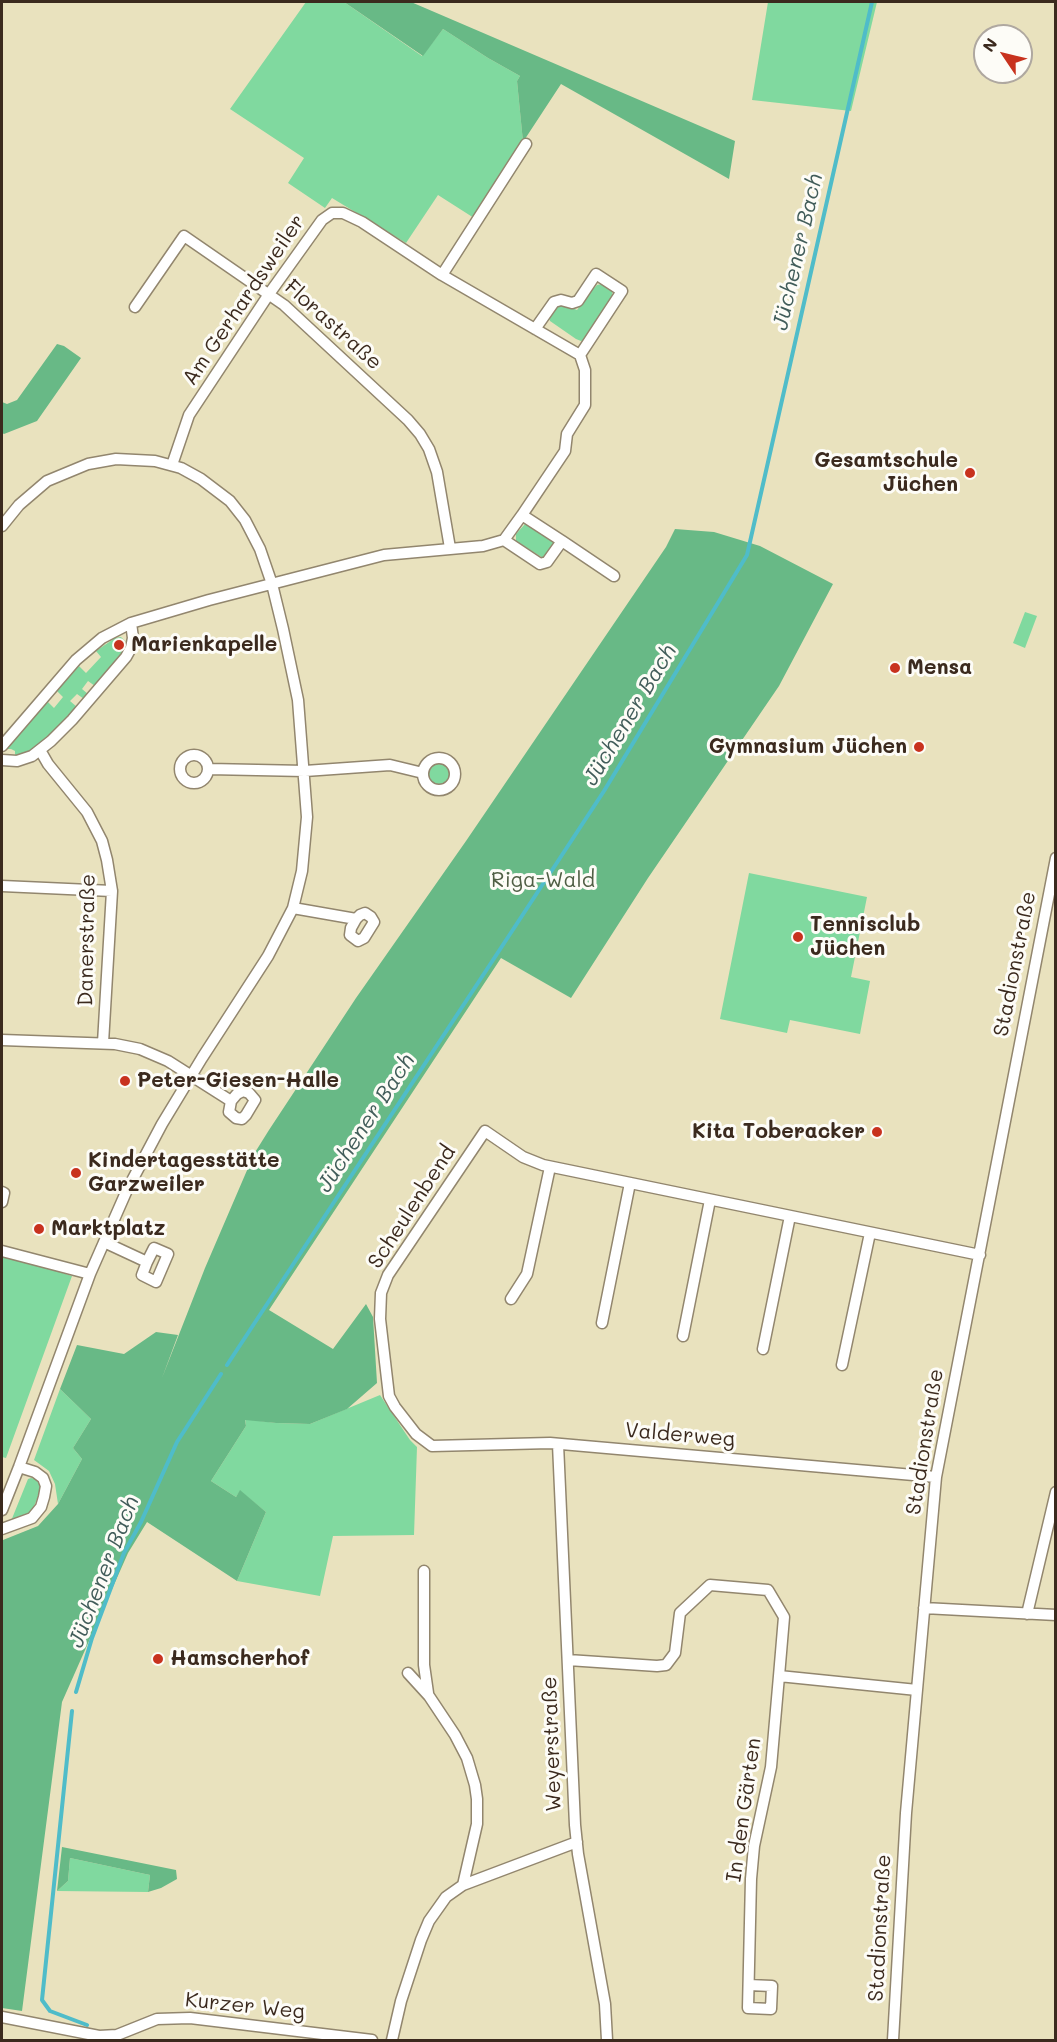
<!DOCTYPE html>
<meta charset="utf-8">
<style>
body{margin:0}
#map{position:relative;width:1057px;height:2042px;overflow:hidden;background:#e9e2be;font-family:Mali,sans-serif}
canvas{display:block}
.frame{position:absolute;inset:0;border:3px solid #3b2a1e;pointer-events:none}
.north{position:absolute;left:973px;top:24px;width:60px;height:60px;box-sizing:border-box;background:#fdfcf7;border:2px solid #afa8a0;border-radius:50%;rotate:305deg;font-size:16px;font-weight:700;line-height:24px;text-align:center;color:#3b2a1e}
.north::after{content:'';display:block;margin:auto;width:21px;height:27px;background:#c8321e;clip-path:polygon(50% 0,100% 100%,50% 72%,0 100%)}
</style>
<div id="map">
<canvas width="1057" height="2042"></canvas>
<div class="frame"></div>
<div class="north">N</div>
</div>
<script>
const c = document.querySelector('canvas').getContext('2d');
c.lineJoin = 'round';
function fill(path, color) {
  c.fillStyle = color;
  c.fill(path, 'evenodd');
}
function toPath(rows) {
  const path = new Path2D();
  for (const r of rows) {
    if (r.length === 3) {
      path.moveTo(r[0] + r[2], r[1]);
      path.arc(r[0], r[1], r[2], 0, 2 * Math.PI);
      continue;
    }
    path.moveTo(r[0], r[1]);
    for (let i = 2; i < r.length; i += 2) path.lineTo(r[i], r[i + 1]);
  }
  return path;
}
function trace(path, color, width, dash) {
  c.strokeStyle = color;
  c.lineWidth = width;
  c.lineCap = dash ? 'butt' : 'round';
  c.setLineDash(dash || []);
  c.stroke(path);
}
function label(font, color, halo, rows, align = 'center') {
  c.font = font + ' Mali,sans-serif';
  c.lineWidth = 6;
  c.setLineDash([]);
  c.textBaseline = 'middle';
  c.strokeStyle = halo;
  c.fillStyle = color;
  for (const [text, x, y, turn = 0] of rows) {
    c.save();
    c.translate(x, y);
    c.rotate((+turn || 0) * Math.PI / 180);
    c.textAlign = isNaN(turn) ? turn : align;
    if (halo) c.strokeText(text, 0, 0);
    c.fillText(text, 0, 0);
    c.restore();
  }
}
fill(toPath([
 [306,2,344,2,422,56,443,29,488,58,520,76,517,81,523,142,474,218,438,195,406,243,332,198,325,208,288,183,304,158,230,109],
 [768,2,877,2,851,111,752,100],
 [602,284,612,291,613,299,586,340,581,341,576,339,550,321,549,318,557,306,565,305,577,310,592,290,597,285],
 [525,524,553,541,553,546,543,558,516,541,516,534],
 [1025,612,1037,616,1025,648,1013,643],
 [121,637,125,641,126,646,120,656,95,686,88,681,82,689,88,694,84,699,77,694,70,701,77,707,50,734,29,752,15,758,15,751,11,749,6,749,47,701,54,708,63,697,57,691,79,666,86,673,101,657,96,651,115,638],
 [440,774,11],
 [749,873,867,897,851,977,870,981,860,1034,790,1020,787,1033,720,1019],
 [2,1254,72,1276,6,1458,2,1457],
 [60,1389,91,1419,73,1448,82,1459,58,1504,55,1484,49,1471,34,1460],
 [380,1395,410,1440,417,1447,414,1535,333,1536,320,1596,237,1581,266,1512,240,1491,236,1497,211,1481,246,1426,245,1419,276,1423,310,1424],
 [31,1478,36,1479,40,1485,40,1491,33,1509,27,1516,11,1521,28,1479],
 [70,1858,150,1875,148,1892,57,1891,68,1881]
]), '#80d99f');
fill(toPath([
 [344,2,411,2,735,141,729,179,561,84,523,142,517,81,520,76,488,58,443,29,423,56],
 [57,344,64,346,81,358,37,421,4,434,2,433,2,402,7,404,17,400],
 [675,529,714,532,760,546,833,584,779,686,648,878,571,998,501,958,269,1310,333,1349,366,1304,373,1317,377,1383,347,1409,310,1424,276,1423,245,1420,246,1426,211,1481,236,1497,240,1490,266,1512,237,1581,147,1522,128,1553,62,1702,22,2011,2,2008,2,1544,3,1540,38,1526,58,1504,82,1459,73,1448,91,1419,60,1389,77,1345,124,1354,156,1332,178,1335,162,1378,205,1268,254,1154,269,1130,356,998,466,841,666,547],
 [62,1847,176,1870,177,1879,161,1888,148,1892,150,1875,70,1858,68,1881,57,1891]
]), '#68b986');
trace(toPath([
 [227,1365,604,791,747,555,872,2],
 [76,1692,92,1638,124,1553,141,1522,177,1442,221,1374],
 [72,1711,42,2000,50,2011,87,2025]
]), '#4fbcc9', 4);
const street = toPath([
 [442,275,526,144],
 [135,307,184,236,284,305,408,420,420,434,429,449,437,472,450,548],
 [535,329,554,302,561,300,572,303,578,301,596,274,622,291,580,355],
 [172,465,189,415,269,294,322,220,332,213,343,213,362,222,442,275,580,355,585,370,585,405,567,434,565,451,522,515],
 [2,526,19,505,47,481,88,464,116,459,155,461,181,468,201,479,230,501,245,520,260,549,272,584,283,629,298,700,307,817,302,871,293,908,268,956,202,1058,162,1124,127,1190,90,1274,19,1467,2,1510],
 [504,540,522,515,562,541],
 [2,746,76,660,102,638,131,623,209,600,384,555,483,546,504,540,540,564,547,562,562,541,614,576],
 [40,750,48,764,87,812,102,841,107,860,112,891,103,1043],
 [194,769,14],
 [439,774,16],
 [2,760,17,761,32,756,51,741,72,720,126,657,131,648,133,638,131,623],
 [209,769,305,771,390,765,423,773],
 [2,886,112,891],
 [293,908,356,919,351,928,350,935,358,941,364,938,374,922,371,917,365,913,360,915,356,919],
 [2,1040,115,1044,140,1049,168,1061,231,1101,229,1112,236,1118,242,1119,246,1115,255,1100,249,1093,243,1091,237,1094,231,1101],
 [2,1192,4,1193,2,1202],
 [104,1242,147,1262,142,1275,156,1282,168,1254,154,1248,147,1262],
 [2,1251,90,1274],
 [511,1299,527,1274,550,1167],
 [602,1323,630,1183],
 [683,1336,710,1200],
 [763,1349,790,1216],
 [842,1365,870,1233],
 [558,1444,575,1825,578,1854,605,2004,607,2040],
 [936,1477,550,1443,432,1446,416,1434,395,1407,389,1396,380,1319,381,1293,388,1275,485,1131,523,1157,543,1165,980,1255],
 [2,1529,32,1518,41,1507,44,1497,46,1486,43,1478,35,1472,19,1467],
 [424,1571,424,1665,428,1693],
 [924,1608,1056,1615],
 [1027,1614,1056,1492],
 [568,1660,657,1666,666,1665,675,1653,680,1613,710,1585,768,1590,784,1617,779,1676,917,1690],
 [408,1673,429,1696,455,1735,467,1758,475,1785,477,1799,477,1824,463,1885],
 [749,1985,772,1986,771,2009,748,2008,751,1879,754,1846,771,1767,779,1676],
 [2,2017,99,2036,117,2035,157,2019,190,2018,372,2040],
 [392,2040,401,2001,421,1940,429,1921,446,1897,463,1885,577,1842],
 [893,2040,906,1813,936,1477,1056,858]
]);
trace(street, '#92866e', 13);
trace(street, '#fff', 10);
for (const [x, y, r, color] of [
 [970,473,6,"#c8321e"],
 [119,645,6,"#c8321e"],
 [895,668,6,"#c8321e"],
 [919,747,6,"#c8321e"],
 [798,937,6,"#c8321e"],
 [125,1081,6,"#c8321e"],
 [877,1132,6,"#c8321e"],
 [76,1173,6,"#c8321e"],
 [39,1229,6,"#c8321e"],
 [158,1659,6,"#c8321e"]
]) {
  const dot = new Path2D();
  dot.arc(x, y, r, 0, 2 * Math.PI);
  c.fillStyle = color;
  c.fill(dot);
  trace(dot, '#fdfcf7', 2);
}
label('21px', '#3b2a1e', '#fdfcf7', [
 ["Am Gerhardsweiler",244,300,-56],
 ["Florastraße",333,325,42],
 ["Danerstraße",87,940,-89],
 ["Stadionstraße",1015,964,-79],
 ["Scheulenbend",412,1207,-57],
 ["Valderweg",680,1435,5],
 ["Stadionstraße",925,1442,-81],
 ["Weyerstraße",552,1744,-92],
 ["In den Gärten",744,1810,-82],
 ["Stadionstraße",880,1928,-87],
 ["Kurzer Weg",245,2006,6]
]);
label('bold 21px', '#3b2a1e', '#fdfcf7', [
 ["Gesamtschule",958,461,"right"],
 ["Jüchen",958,485,"right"],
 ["Marienkapelle",131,645],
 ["Mensa",907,668],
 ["Gymnasium Jüchen",907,747,"right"],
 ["Tennisclub",810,925],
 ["Jüchen",810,949],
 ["Peter-Giesen-Halle",137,1081],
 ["Kita Toberacker",865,1132,"right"],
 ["Kindertagesstätte",88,1161],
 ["Garzweiler",88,1185],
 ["Marktplatz",51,1229],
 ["Hamscherhof",170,1659]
], 'left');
label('21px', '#505f45', '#fdfcf7', [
 ["Riga-Wald",543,881]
]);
label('italic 22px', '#425d5a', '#fdfcf7', [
 ["Jüchener Bach",798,252,-77],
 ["Jüchener Bach",630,715,-59],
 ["Jüchener Bach",366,1123,-57],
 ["Jüchener Bach",104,1572,-69]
]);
</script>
